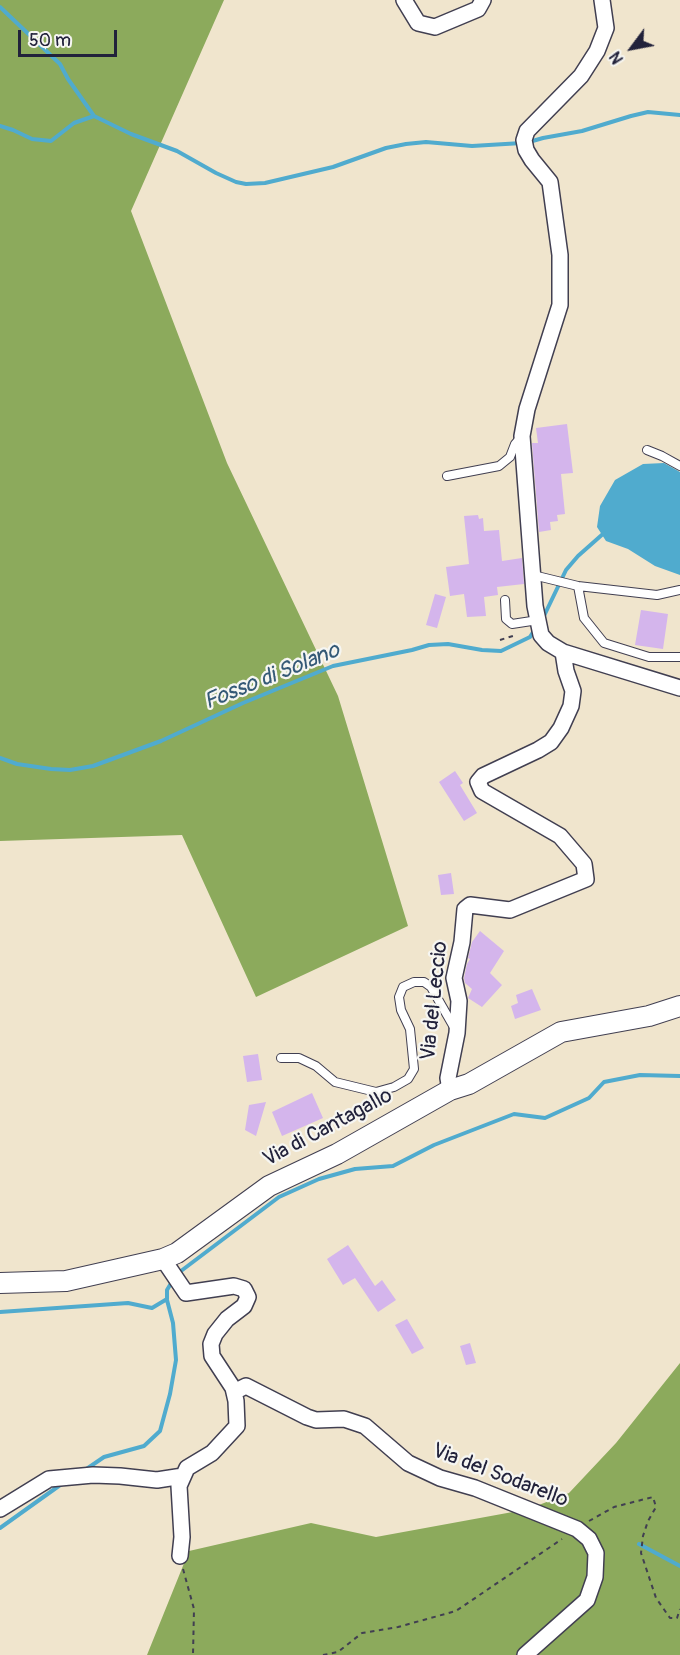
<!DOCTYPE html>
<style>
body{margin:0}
#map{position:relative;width:680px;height:1655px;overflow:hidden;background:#f0e5cd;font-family:Pangolin,sans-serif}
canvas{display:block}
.north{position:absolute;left:602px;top:18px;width:60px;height:60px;-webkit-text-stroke:4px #f6f6f2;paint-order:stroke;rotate:238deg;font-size:16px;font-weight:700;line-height:24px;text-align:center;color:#22223b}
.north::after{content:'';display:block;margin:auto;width:21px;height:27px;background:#22223b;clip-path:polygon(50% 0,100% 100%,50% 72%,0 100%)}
.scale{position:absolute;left:18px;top:30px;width:99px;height:27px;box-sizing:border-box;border:3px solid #22223b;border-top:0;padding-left:8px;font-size:18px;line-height:21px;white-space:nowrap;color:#22223b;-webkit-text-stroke:4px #f6f6f2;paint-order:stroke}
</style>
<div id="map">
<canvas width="680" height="1655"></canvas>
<div class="north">N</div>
<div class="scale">50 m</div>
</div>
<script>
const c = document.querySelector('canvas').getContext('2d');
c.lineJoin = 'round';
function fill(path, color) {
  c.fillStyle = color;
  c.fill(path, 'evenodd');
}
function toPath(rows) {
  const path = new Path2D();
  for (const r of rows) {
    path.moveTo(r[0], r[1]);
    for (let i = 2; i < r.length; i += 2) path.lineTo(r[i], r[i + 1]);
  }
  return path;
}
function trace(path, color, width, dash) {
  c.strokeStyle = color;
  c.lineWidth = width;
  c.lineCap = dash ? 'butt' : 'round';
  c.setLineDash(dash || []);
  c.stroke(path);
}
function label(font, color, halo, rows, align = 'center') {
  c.font = font + ' Pangolin,sans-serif';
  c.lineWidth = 4.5;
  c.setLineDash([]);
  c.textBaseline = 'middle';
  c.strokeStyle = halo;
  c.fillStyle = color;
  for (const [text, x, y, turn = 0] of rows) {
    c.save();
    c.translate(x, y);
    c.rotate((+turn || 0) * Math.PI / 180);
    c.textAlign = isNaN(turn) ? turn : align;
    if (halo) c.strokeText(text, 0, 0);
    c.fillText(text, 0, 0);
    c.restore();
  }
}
fill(toPath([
 [0,0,224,0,131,211,227,463,338,696,408,926,256,997,182,835,0,841],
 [680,1363,680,1655,147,1655,189,1551,311,1523,376,1537,529,1509,569,1493,616,1443]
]), '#8caa5c');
fill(toPath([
 [664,463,680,472,680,575,655,566,628,549,606,541,597,527,600,506,615,480,643,464]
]), '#50abce');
trace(toPath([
 [0,7,60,64,68,79,94,116,131,134,177,151,216,173,236,182,246,184,265,183,333,167,386,148,406,144,426,142,472,146,522,143],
 [0,126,13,130,32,139,51,141,74,123,94,116],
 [529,142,543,138,582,131,631,116,648,112,680,115],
 [543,618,566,570,578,556,604,533],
 [0,758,17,764,51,769,70,770,93,766,161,741,243,703,333,666,412,650,429,645,448,644,482,650,501,651,530,637,535,629],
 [177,1274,279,1197,319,1179,355,1169,393,1166,434,1145,514,1114,545,1118,589,1098,604,1082,640,1075,680,1076],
 [0,1312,128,1303,152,1308,167,1299,167,1290,173,1280],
 [85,1470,104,1457,144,1446,160,1431,170,1394,176,1360,173,1323,167,1300],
 [0,1528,63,1483],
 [639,1544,680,1566]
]), '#50abce', 4);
fill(toPath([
 [567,424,573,473,561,474,565,514,557,515,558,521,550,522,551,530,539,532,532,443,538,443,536,428],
 [478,515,479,519,483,518,484,531,499,530,502,561,522,558,524,584,497,587,498,595,484,597,486,616,467,617,464,594,450,596,446,567,469,564,464,516],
 [435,594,446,597,437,628,426,625],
 [641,610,668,614,663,649,635,645],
 [455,771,463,783,460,785,477,813,464,821,439,782],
 [451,873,454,894,441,895,438,875],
 [480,931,504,951,490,973,502,985,482,1007,468,998,472,989,465,983,464,978,467,964,470,959,468,958,472,942],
 [532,989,541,1010,515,1019,511,1006,518,1003,516,995],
 [258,1054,262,1080,247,1082,243,1056],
 [312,1093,323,1118,282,1136,272,1112],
 [266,1102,256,1136,245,1130,249,1105],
 [348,1245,375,1286,382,1280,396,1300,378,1312,355,1278,343,1285,327,1259],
 [407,1319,424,1348,412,1354,395,1325],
 [470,1343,476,1363,466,1365,460,1346]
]), '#d4b5ec');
const service = toPath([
 [647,450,662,456,680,466],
 [447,476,499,466,510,457,515,444,521,437],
 [533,575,578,586,657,595,680,590],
 [578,586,584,618,604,643,649,657,680,657],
 [505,600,506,619,512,624,538,620],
 [281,1058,299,1058,316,1066,335,1082,376,1092,394,1087,408,1079,414,1069,410,1029,401,1010,399,997,403,987,414,982,424,982,431,987,455,1029]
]);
const minor = toPath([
 [404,0,418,23,435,27,478,9,483,0],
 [602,0,606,28,597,51,581,76,527,131,524,140,526,150,532,160,550,182,560,255,560,305,527,409,522,436,535,606,541,635,548,643,563,652,680,688],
 [450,1090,448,1078,457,1033,459,1001,454,978,462,942,465,909,470,905,510,910,586,879,584,864,560,836,482,791,478,782,483,776,538,750,551,742,561,728,571,706,573,691,566,671,563,652],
 [163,1259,186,1293,234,1286,244,1289,248,1297,244,1306,227,1319,215,1334,211,1344,212,1356,233,1388,236,1401,237,1426,212,1453,187,1468,179,1486,182,1537,180,1556],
 [234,1392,246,1386,307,1417,316,1420,344,1419,365,1426,408,1463,440,1478,475,1488,577,1529,589,1539,596,1553,595,1577,587,1600,525,1655],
 [0,1509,49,1479,93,1475,120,1476,157,1480,183,1476]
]);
const tertiary = toPath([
 [0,1283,66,1281,163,1259,177,1253,269,1186,337,1154,450,1090,469,1084,561,1032,649,1016,680,1006]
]);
trace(service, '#413f51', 10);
trace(minor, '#413f51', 18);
trace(tertiary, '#413f51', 22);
trace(toPath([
 [500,640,516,635],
 [589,1521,614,1507,653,1497,656,1507,648,1521,643,1536,641,1553,656,1598,670,1618,677,1618,680,1609],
 [183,1569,194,1609,193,1655],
 [323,1655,338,1652,362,1633,398,1627,456,1611,562,1539]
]), '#413f51', 2, [4.5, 4.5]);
trace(service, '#fff', 8);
trace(minor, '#fff', 15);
trace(tertiary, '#fff', 20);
label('21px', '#22223b', '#f6f6f2', [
 ["Via del Leccio",435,1001,-84],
 ["Via di Cantagallo",328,1128,-28],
 ["Via del Sodarello",500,1476,21]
]);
label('italic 22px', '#345976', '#f6f6f2', [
 ["Fosso di Solano",272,677,-22]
]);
</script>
